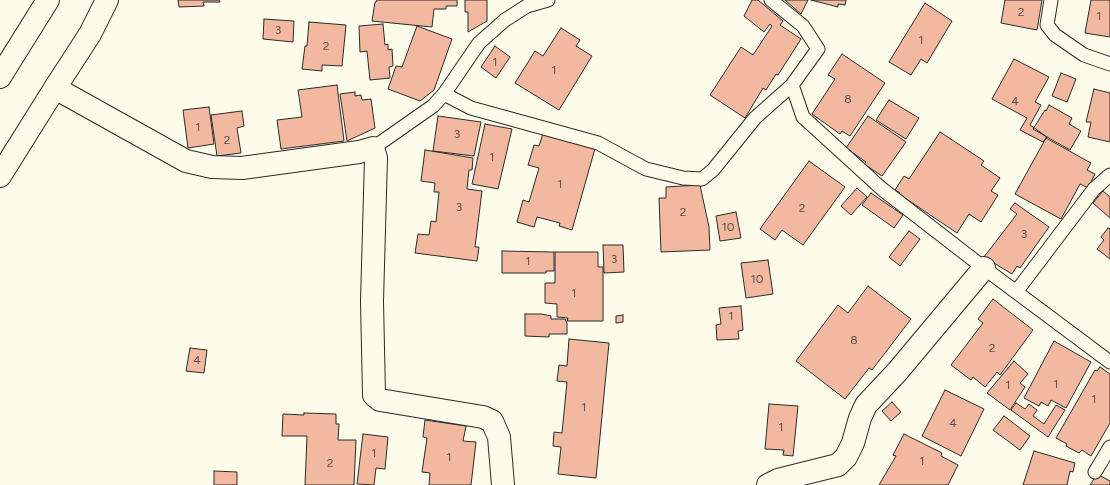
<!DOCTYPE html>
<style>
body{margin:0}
canvas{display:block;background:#fdfbea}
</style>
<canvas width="1110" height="485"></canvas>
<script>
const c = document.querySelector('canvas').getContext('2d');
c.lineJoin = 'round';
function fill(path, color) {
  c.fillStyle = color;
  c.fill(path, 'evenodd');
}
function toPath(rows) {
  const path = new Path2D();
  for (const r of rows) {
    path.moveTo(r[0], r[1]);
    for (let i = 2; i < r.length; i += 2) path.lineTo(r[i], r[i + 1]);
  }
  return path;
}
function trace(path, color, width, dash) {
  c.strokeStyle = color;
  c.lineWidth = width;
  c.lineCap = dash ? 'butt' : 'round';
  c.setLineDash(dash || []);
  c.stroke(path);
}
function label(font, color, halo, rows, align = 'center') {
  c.font = font + ' Figtree,sans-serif';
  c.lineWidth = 3;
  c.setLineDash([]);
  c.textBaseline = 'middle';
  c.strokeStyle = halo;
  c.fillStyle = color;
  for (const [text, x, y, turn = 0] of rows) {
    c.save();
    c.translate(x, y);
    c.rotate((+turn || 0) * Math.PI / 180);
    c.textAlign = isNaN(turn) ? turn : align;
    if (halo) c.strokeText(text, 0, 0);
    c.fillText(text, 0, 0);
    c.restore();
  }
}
const building = toPath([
 [178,0,219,0,220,2,203,2,204,6,179,7,178,0],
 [377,0,457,0,457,6,446,6,446,9,434,9,432,27,372,21,375,2,376,2,377,0],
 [465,0,487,0,487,21,468,32,468,12,465,12,465,0],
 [752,0,758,0,783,21,780,25,801,39,778,75,776,74,766,90,763,88,745,118,710,95,741,47,753,55,772,26,770,24,764,32,744,16,752,0],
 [785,0,808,0,801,14,785,0],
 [811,0,846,0,845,5,838,4,838,7,811,0],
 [1005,0,1042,0,1037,30,1001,23,1005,0],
 [1091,0,1110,0,1110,37,1085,33,1091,0],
 [925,3,952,21,927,63,921,59,911,75,889,62,925,3],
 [264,19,294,21,293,42,263,39,264,19],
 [309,22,346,25,342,66,322,65,322,71,302,69,305,46,307,46,309,22],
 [383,24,385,45,388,44,388,50,392,49,393,66,389,67,390,78,370,80,367,51,360,52,359,26,383,24],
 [417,26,452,39,434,90,420,101,388,89,396,66,402,67,417,26],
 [561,28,580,40,576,46,592,56,559,110,515,83,535,51,543,56,561,28],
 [495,46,510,57,496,78,481,67,495,46],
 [842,54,885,83,850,136,842,131,840,134,812,114,835,79,828,75,842,54],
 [1014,59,1049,77,1035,102,1041,105,1030,125,1047,137,1043,142,1020,130,1027,118,992,99,1014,59],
 [1061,73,1076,79,1067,102,1052,96,1061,73],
 [337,85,344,141,281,149,277,120,302,117,298,90,337,85],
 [1094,89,1110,93,1110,142,1088,137,1091,122,1086,122,1094,89],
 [355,92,355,96,361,95,362,100,371,99,375,128,347,141,340,94,355,92],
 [889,100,919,118,906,139,876,120,889,100],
 [1049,105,1072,118,1069,124,1081,131,1070,150,1033,129,1045,110,1046,111,1049,105],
 [209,107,214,144,188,148,183,110,209,107],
 [242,111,244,126,237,128,241,153,217,156,211,115,242,111],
 [438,116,481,122,474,156,433,151,438,116],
 [868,116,906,142,882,176,864,164,866,162,846,148,868,116],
 [485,124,512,129,498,189,472,184,485,124],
 [544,130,596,145,572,230,559,226,560,223,537,217,534,227,517,222,523,200,529,202,539,168,528,165,534,145,539,146,544,130],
 [940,132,984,161,981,165,1000,178,991,191,998,195,981,222,969,214,957,233,899,194,900,193,895,190,904,176,909,179,940,132],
 [1046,138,1091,163,1087,170,1095,174,1088,188,1080,184,1061,219,1015,194,1046,138],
 [425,150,473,158,472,170,469,170,467,189,482,191,475,247,479,247,477,261,415,253,418,234,429,235,431,221,436,222,439,192,434,192,435,183,421,181,425,150],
 [809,161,845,187,803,245,782,230,775,240,760,229,809,161],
 [700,185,709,227,710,250,661,252,659,198,666,198,666,187,700,185],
 [857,188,867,197,851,215,841,206,857,188],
 [1103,191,1110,197,1110,218,1093,203,1103,191],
 [871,193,903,215,894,228,862,205,871,193],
 [1015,203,1049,227,1020,268,1017,266,1012,274,984,257,1017,214,1010,209,1015,203],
 [736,212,741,238,720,241,716,216,736,212],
 [1108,228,1110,229,1110,259,1097,249,1104,240,1101,237,1108,228],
 [909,231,920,239,900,266,889,257,909,231],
 [603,245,623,245,624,272,604,273,603,245],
 [502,251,554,252,554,271,546,271,546,273,502,273,502,251],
 [555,252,598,252,598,267,603,267,603,321,567,321,568,318,557,317,557,304,545,303,545,283,555,283,555,252],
 [768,260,773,294,746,298,741,263,768,260],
 [868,286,911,319,872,370,869,368,845,399,796,361,838,305,848,313,868,286],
 [993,299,1033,330,1000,375,997,372,985,387,973,377,971,380,951,365,983,323,978,319,993,299],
 [741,306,743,330,738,331,739,339,717,340,716,325,721,324,719,308,741,306],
 [525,314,542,314,551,316,551,319,565,319,567,323,567,334,549,334,549,337,525,336,525,314],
 [623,315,623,322,616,323,616,316,623,315],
 [569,339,609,343,596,478,558,474,561,447,553,446,554,432,562,433,567,382,557,381,559,365,567,366,569,339],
 [1054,341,1091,362,1066,408,1051,400,1048,406,1041,402,1039,406,1024,398,1054,341],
 [190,348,207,350,204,373,186,371,190,348],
 [1014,361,1028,374,1020,383,1025,387,1010,410,987,393,1014,361],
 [1100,367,1110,374,1110,423,1091,456,1082,450,1079,453,1066,446,1067,444,1056,438,1095,370,1097,371,1100,367],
 [945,390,984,409,961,456,922,436,945,390],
 [892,402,901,412,891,421,882,411,892,402],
 [1016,403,1025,409,1029,404,1037,410,1033,416,1044,424,1056,405,1065,410,1048,437,1011,410,1016,403],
 [769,404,798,406,793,456,783,455,784,450,765,449,769,404],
 [304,413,336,414,336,424,339,424,338,440,356,440,354,485,305,485,307,436,282,436,283,414,304,415,304,413],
 [1004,416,1030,436,1020,450,993,430,1004,416],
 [425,420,466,426,463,441,476,442,471,485,429,485,430,473,422,472,427,438,423,437,425,420],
 [363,434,388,437,385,469,376,468,374,485,357,484,363,434],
 [904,434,942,453,941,456,958,465,948,485,879,485,896,456,893,455,904,434],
 [1034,451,1075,463,1073,472,1070,471,1067,485,1023,485,1034,451],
 [214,471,237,472,237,485,214,485,214,471],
 [1097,474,1110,481,1110,485,1090,485,1097,474]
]);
fill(building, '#f2b8a0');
trace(building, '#2b2b2b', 1);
const lane = toPath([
 [771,0,803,26,818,49,792,85],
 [1051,0,1047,25,1055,35,1084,55,1110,64],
 [444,94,471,108,598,143,646,169,683,178,702,179,713,170,755,118,792,85,803,117,882,189,984,268,1110,362],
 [373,148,433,106,444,94,479,43,505,20,527,6,548,0],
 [1016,292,1094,189,1110,175],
 [1095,472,1110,447]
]);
const street = toPath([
 [55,88,90,34,107,0],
 [0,176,55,88,186,161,212,167,242,168,359,152,373,148,376,158,372,301,374,395,380,400,483,417,492,421,499,437,503,485],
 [768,485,778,480,838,465,846,457,853,443,860,418,866,405,897,372,984,268]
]);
const highway = toPath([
 [0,77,48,0]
]);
trace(lane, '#2b2b2b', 15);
trace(street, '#2b2b2b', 24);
trace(highway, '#2b2b2b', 24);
trace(lane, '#fdfbea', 13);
trace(street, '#fdfbea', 22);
trace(highway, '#fdfbea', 22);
label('12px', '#5d4e48', null, [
 ["2",1021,12],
 ["1",1099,16],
 ["3",278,30],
 ["1",921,40],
 ["2",326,46],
 ["1",495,62],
 ["1",554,70],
 ["8",848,99],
 ["4",1015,101],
 ["1",198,127],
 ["3",457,134],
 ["2",227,140],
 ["1",492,157],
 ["1",560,184],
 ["3",459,207],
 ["2",802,208],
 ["2",683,212],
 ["10",728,227],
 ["3",1024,234],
 ["3",614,259],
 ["1",528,261],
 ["10",757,279],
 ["1",574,293],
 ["1",731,316],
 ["8",854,340],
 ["2",992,348],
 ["4",197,360],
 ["1",1056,384],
 ["1",1008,385],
 ["1",1094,399],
 ["1",584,407],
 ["4",953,423],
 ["1",781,427],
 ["1",374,453],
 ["1",449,457],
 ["1",922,461],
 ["2",330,463]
]);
</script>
